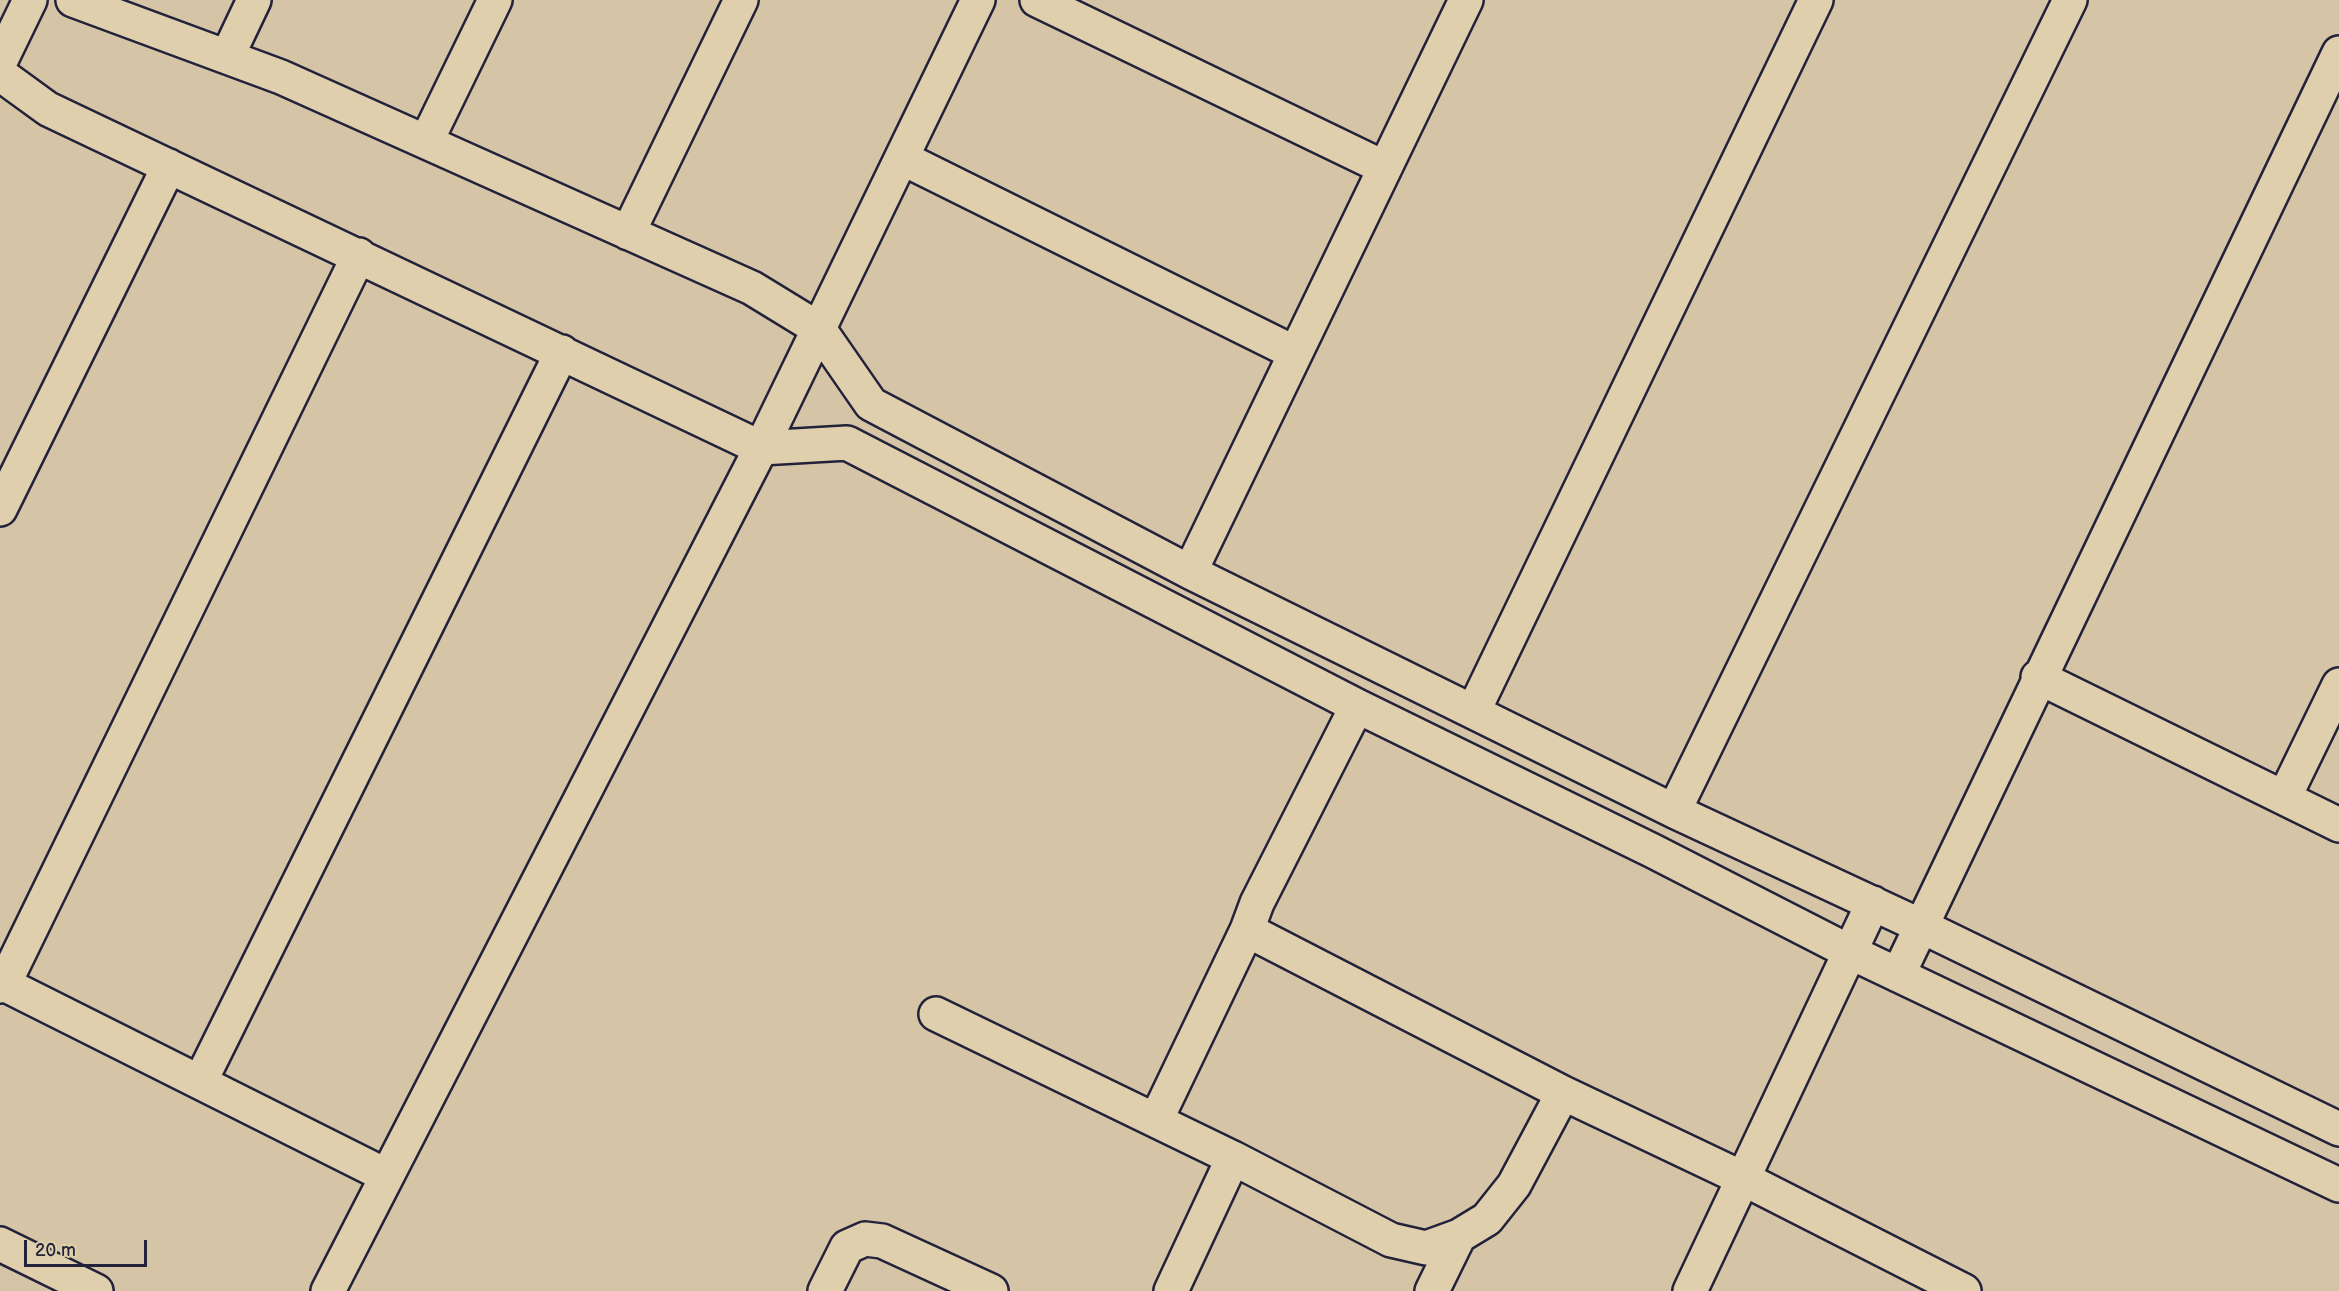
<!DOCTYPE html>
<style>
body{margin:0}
#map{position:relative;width:2339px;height:1291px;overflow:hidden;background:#d5c4a5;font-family:"Balsamiq Sans",sans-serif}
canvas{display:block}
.scale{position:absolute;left:24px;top:1240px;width:123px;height:27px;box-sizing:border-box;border:3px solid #22223b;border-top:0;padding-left:8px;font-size:18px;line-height:21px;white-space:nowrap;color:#22223b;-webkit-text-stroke:4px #e0cfac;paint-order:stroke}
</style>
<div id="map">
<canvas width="2339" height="1291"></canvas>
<div class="scale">20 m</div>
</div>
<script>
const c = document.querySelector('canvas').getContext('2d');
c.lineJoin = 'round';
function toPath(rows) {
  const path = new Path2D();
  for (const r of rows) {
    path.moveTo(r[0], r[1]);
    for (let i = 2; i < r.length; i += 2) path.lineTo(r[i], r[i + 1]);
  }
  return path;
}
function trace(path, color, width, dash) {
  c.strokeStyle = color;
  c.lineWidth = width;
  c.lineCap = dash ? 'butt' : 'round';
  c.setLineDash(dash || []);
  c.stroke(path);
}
const minor = toPath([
 [73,0,281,77,752,288,819,329,871,404,1190,572,1674,811,1921,926,2339,1129],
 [1037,0,1385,168],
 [227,57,254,0],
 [0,62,30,0],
 [0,74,48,109,761,448,847,443,1357,706,1653,851,1848,951,2339,1185],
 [426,142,495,0],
 [902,158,1295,353],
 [628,233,741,0],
 [0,509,169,166],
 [1190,572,1466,0],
 [2038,677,2339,825],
 [1357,706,1257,903,1247,930,1563,1093,1744,1179,1964,1291],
 [1474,710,1816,0],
 [2284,798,2339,685],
 [1674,811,2070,0],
 [1898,975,2339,53],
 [0,982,385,1175],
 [0,986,4,984,359,255],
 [936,1014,1233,1158],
 [200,1082,562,352],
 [1156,1120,1247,930],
 [0,1244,96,1291],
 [328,1291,761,448,978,0],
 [825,1291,847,1247,865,1239,882,1241,991,1291],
 [1171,1291,1233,1158,1391,1240,1426,1248,1459,1236,1487,1219,1514,1185,1563,1093],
 [1432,1291,1459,1236],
 [1690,1291,1873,903]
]);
trace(minor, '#22223b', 38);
trace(minor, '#e0cfac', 33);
</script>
